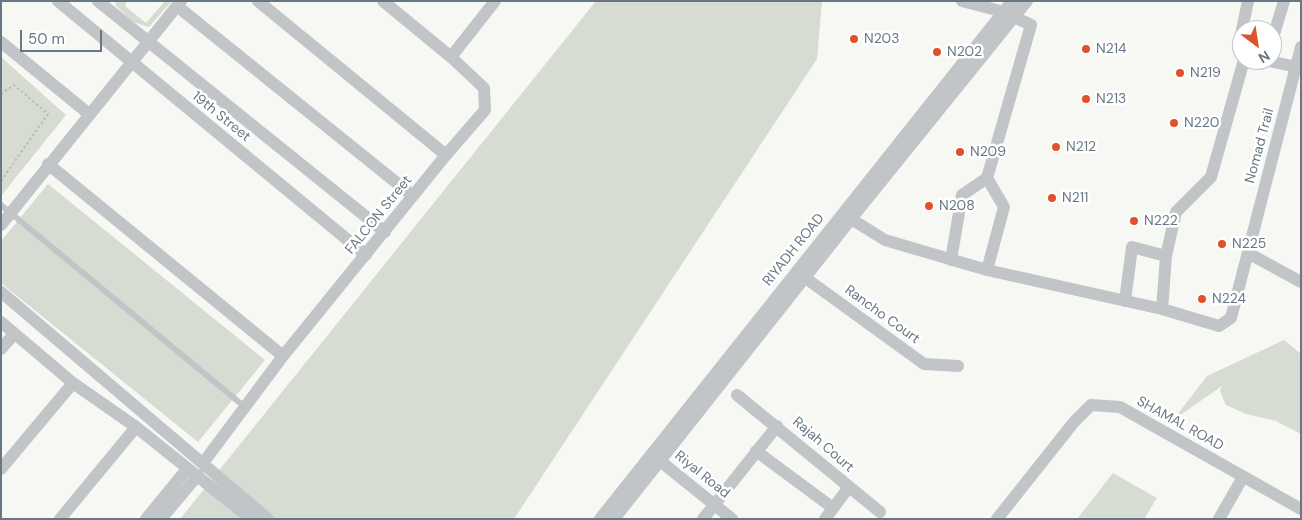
<!DOCTYPE html>
<style>
body{margin:0}
#map{position:relative;width:1302px;height:520px;overflow:hidden;background:#f7f7f4;font-family:"DM Sans",sans-serif}
canvas{display:block}
.frame{position:absolute;inset:0;border:2px solid #677884;pointer-events:none}
.north{position:absolute;left:1232px;top:20px;width:50px;height:50px;box-sizing:border-box;background:#fff;border:1px solid #c2c9ce;border-radius:50%;rotate:149deg;font-size:14px;font-weight:700;line-height:20px;text-align:center;color:#677884}
.north::after{content:'';display:block;margin:auto;width:18px;height:22px;background:#df512c;clip-path:polygon(50% 0,100% 100%,50% 72%,0 100%)}
.scale{position:absolute;left:20px;top:30px;width:82px;height:22px;box-sizing:border-box;border:2px solid #677884;border-top:0;padding-left:6px;font-size:15px;line-height:18px;white-space:nowrap;color:#677884;-webkit-text-stroke:4px #fff;paint-order:stroke}
</style>
<div id="map">
<canvas width="1302" height="520"></canvas>
<div class="frame"></div>
<div class="north">N</div>
<div class="scale">50 m</div>
</div>
<script>
const c = document.querySelector('canvas').getContext('2d');
c.lineJoin = 'round';
function fill(path, color) {
  c.fillStyle = color;
  c.fill(path, 'evenodd');
}
function toPath(rows) {
  const path = new Path2D();
  for (const r of rows) {
    path.moveTo(r[0], r[1]);
    for (let i = 2; i < r.length; i += 2) path.lineTo(r[i], r[i + 1]);
  }
  return path;
}
function trace(path, color, width, dash) {
  c.strokeStyle = color;
  c.lineWidth = width;
  c.lineCap = dash ? 'butt' : 'round';
  c.setLineDash(dash || []);
  c.stroke(path);
}
function label(font, color, halo, rows, align = 'center') {
  c.font = font + ' "DM Sans",sans-serif';
  c.lineWidth = 5;
  c.setLineDash([]);
  c.textBaseline = 'middle';
  c.strokeStyle = halo;
  c.fillStyle = color;
  for (const [text, x, y, turn = 0] of rows) {
    c.save();
    c.translate(x, y);
    c.rotate((+turn || 0) * Math.PI / 180);
    c.textAlign = isNaN(turn) ? turn : align;
    if (halo) c.strokeText(text, 0, 0);
    c.fillText(text, 0, 0);
    c.restore();
  }
}
fill(toPath([
 [115,1,127,1,125,6,146,23,165,1,172,1,149,27,133,22,116,6],
 [596,1,822,1,817,59,514,519,180,519],
 [1,57,66,115,1,196],
 [48,184,265,360,198,442,1,283,1,241],
 [1284,340,1301,354,1301,434,1276,421,1246,414,1226,405,1220,391,1222,386,1173,420,1207,376],
 [1113,473,1157,498,1144,519,1077,519]
]), '#d7dcd3');
trace(toPath([
 [1,94,14,85,48,114,1,181]
]), '#b9bcbe', 2, [2.5, 2.5]);
trace(toPath([
 [1,205,246,408]
]), '#c1c5c8', 6);
trace(toPath([
 [58,1,366,255],
 [98,1,385,232],
 [258,1,446,155],
 [962,1,1004,12,1031,25,987,178],
 [177,6,413,196],
 [1242,30,1248,1],
 [1242,31,1239,43,1242,53],
 [1272,41,1284,1],
 [1,42,89,114],
 [451,57,495,1],
 [1264,60,1297,67],
 [48,164,283,356],
 [843,214,885,240,987,270,1162,309,1219,326,1231,318,1301,47],
 [1,225,181,1],
 [1248,253,1301,282],
 [951,260,962,195,987,178,1004,207,987,270],
 [800,274,924,364,958,366],
 [1,292,268,519],
 [1125,301,1132,247,1166,256],
 [1162,309,1166,256,1176,212,1211,177,1244,60],
 [1,322,73,383,136,427,251,519],
 [1,349,14,334],
 [737,395,880,512],
 [756,451,833,508],
 [654,456,732,519],
 [203,463,283,356,446,155,485,110,484,88,451,57,383,1],
 [1,469,73,383],
 [60,519,136,427],
 [146,519,187,469],
 [161,519,198,475],
 [600,519,1012,1],
 [614,519,859,209,1027,1],
 [703,519,777,426],
 [825,519,849,487],
 [997,519,1074,422,1091,405,1120,407,1301,509],
 [1219,519,1243,477]
]), '#c1c5c8', 12);
for (const [x, y, r, color] of [
 [854,39,5,"#df512c"],
 [1086,49,5,"#df512c"],
 [937,52,5,"#df512c"],
 [1180,73,5,"#df512c"],
 [1086,99,5,"#df512c"],
 [1174,123,5,"#df512c"],
 [1056,147,5,"#df512c"],
 [960,152,5,"#df512c"],
 [1052,198,5,"#df512c"],
 [929,206,5,"#df512c"],
 [1134,221,5,"#df512c"],
 [1222,244,5,"#df512c"],
 [1202,299,5,"#df512c"]
]) {
  const dot = new Path2D();
  dot.arc(x, y, r, 0, 2 * Math.PI);
  c.fillStyle = color;
  c.fill(dot);
  trace(dot, '#fff', 2);
}
label('14px', '#677884', '#fff', [
 ["N203",864,39],
 ["N214",1096,49],
 ["N202",947,52],
 ["N219",1190,73],
 ["N213",1096,99],
 ["N220",1184,123],
 ["N212",1066,147],
 ["N209",970,152],
 ["N211",1062,198],
 ["N208",939,206],
 ["N222",1144,221],
 ["N225",1232,244],
 ["N224",1212,299]
], 'left');
label('14px', '#677884', '#fff', [
 ["19th Street",221,117,39],
 ["Nomad Trail",1260,146,-75],
 ["FALCON Street",379,215,-51],
 ["RIYADH ROAD",794,250,-51],
 ["Rancho Court",882,315,36],
 ["SHAMAL ROAD",1180,424,29],
 ["Rajah Court",823,445,41],
 ["Riyal Road",702,475,39]
]);
</script>
